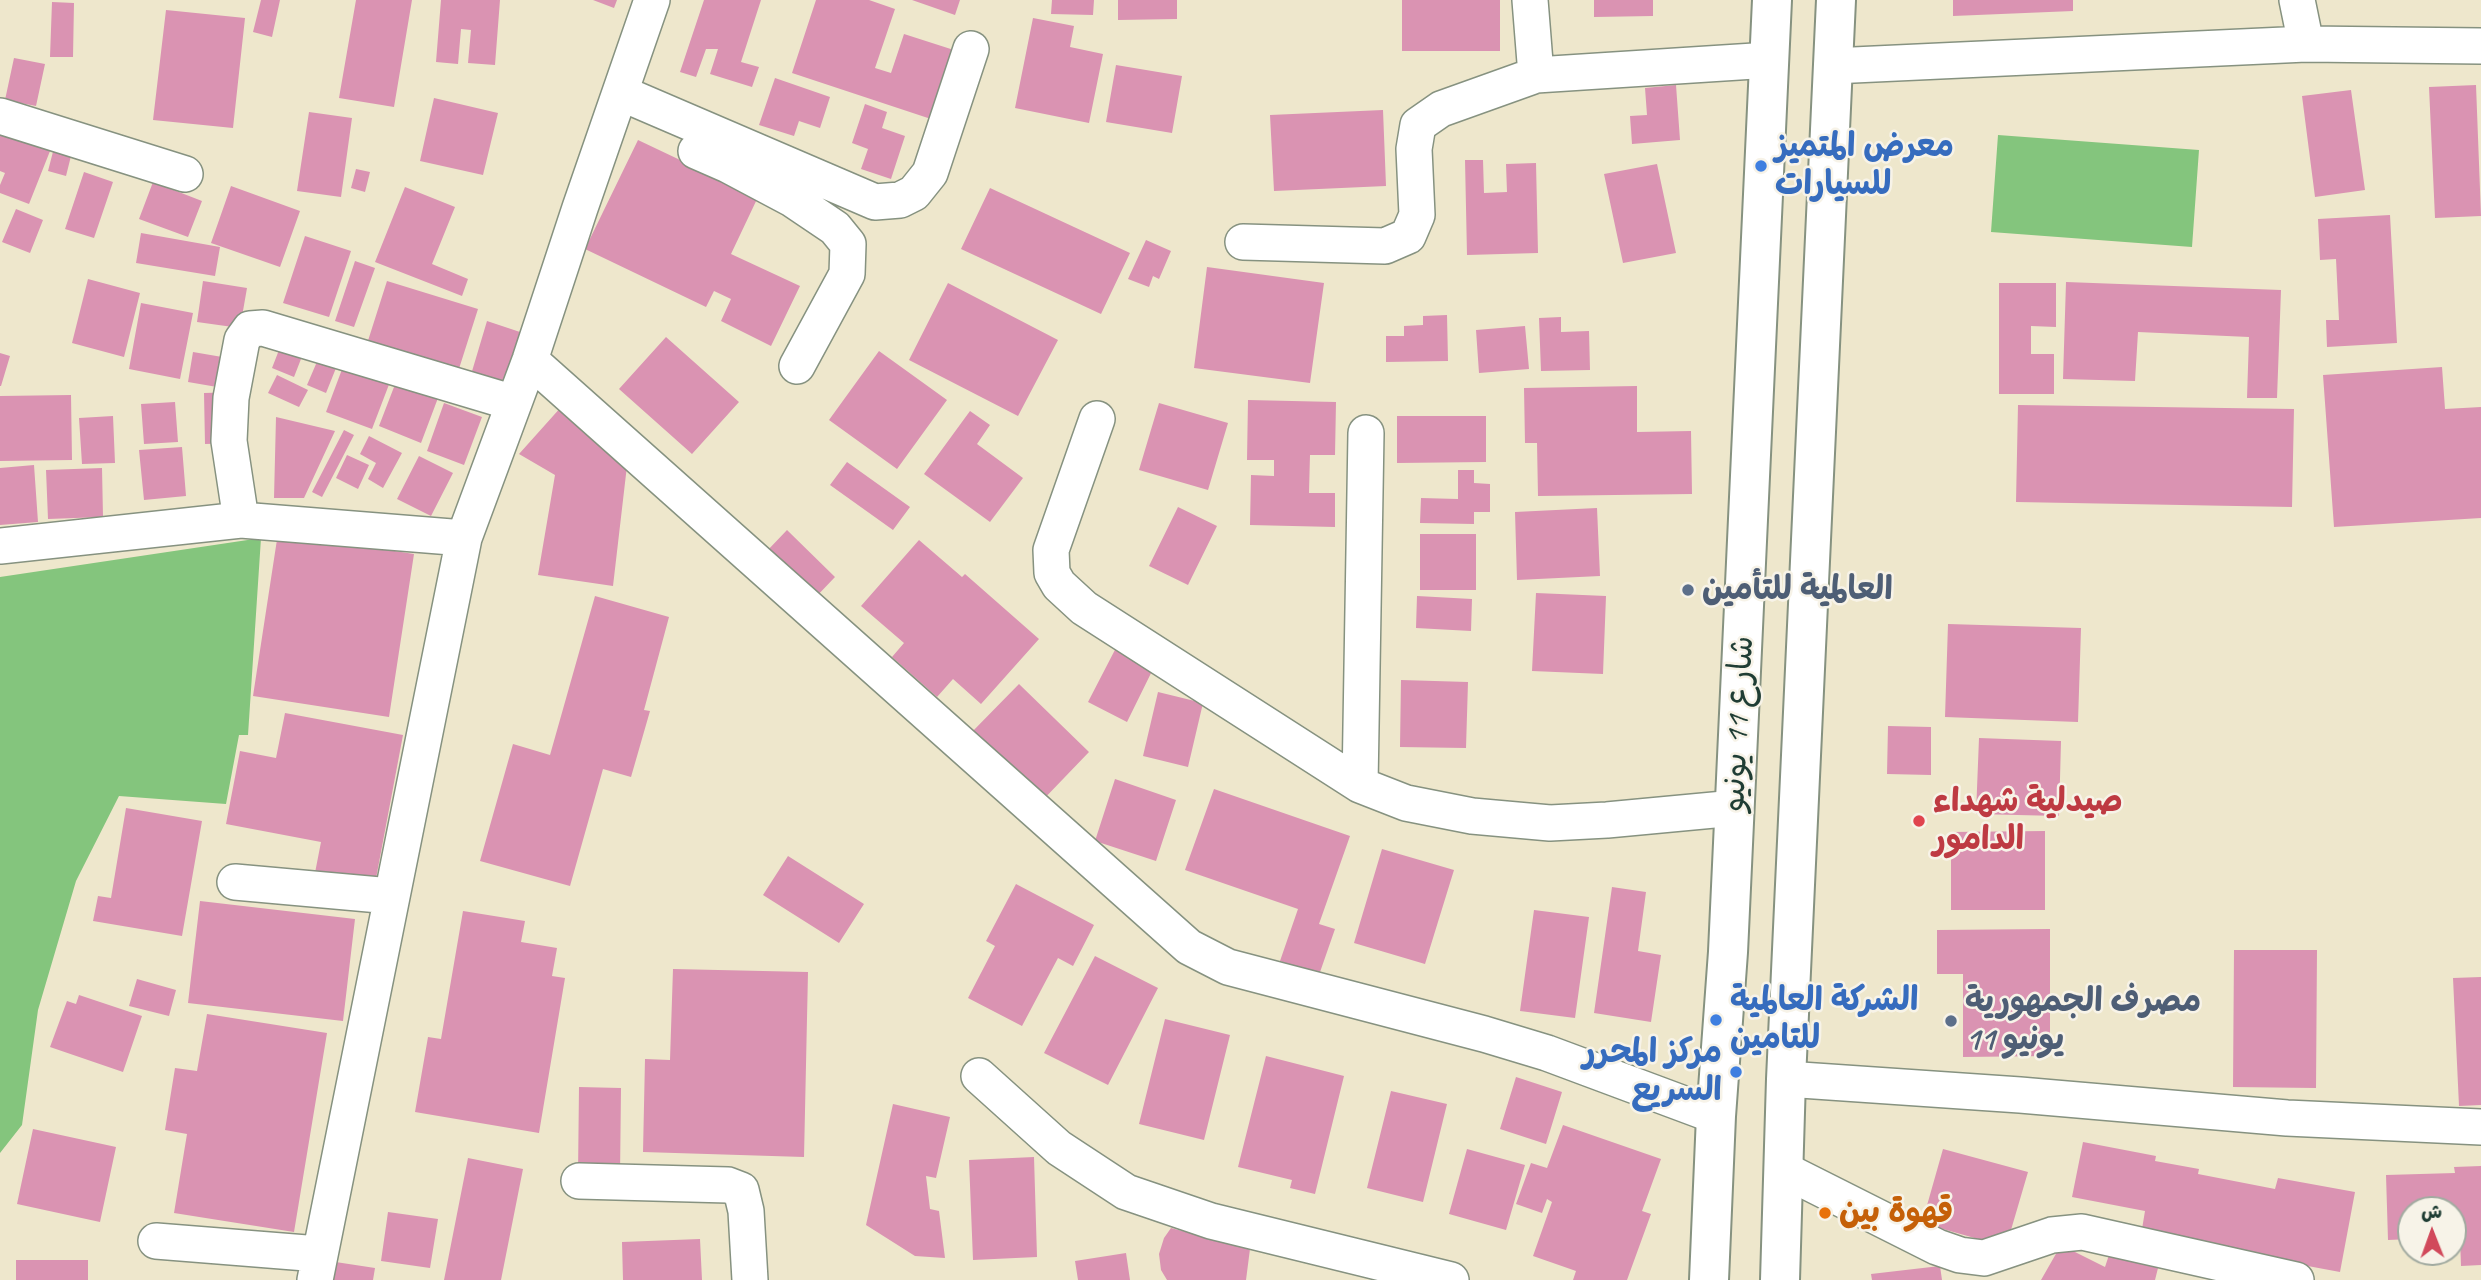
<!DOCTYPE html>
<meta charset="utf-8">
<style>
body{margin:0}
#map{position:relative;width:2481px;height:1280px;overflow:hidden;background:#eee7cc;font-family:Caveat,"Playpen Sans Arabic",sans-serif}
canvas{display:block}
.north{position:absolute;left:2397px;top:1196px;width:70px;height:70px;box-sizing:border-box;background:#f7f3e8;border:2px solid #a1aaa0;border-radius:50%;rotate:359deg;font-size:19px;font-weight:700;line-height:28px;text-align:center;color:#1f3d34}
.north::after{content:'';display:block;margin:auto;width:24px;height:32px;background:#d1495b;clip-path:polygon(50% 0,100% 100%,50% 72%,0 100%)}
</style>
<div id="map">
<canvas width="2481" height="1280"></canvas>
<div class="north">ش</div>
</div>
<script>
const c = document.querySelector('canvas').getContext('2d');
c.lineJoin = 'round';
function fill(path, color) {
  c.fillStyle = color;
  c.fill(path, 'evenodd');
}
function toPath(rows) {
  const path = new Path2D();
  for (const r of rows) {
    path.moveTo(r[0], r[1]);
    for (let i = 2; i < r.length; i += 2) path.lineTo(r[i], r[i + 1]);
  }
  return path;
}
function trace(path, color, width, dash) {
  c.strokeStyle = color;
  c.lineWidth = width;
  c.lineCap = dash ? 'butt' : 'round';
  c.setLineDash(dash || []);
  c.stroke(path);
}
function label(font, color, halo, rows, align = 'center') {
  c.font = font + ' Caveat,"Playpen Sans Arabic",sans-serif';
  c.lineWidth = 5;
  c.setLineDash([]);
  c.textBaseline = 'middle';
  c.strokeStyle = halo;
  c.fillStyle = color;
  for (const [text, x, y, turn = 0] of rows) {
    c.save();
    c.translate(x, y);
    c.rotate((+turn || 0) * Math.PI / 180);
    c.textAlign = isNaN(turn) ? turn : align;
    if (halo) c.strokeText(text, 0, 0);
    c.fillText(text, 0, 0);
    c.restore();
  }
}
fill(toPath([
 [1998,135,2199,150,2192,247,1991,232],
 [261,538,248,735,239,735,226,804,119,796,76,881,38,1010,22,1125,0,1153,0,577]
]), '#84c57d');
fill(toPath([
 [261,0,280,0,272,37,253,32],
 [356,0,412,0,394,107,339,98],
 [441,0,500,0,495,65,468,63,471,30,461,29,458,64,436,62],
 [593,0,617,0,614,8],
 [704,0,761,0,741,62,759,67,752,87,710,74,718,49,706,49,696,77,680,72],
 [816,0,869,0,895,9,875,68,891,73,904,34,957,51,934,120,792,73],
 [912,0,960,0,955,15],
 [1052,0,1094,0,1093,15,1051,14],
 [1118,0,1177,0,1177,19,1118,20],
 [1402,0,1500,0,1500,51,1402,51],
 [1594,0,1653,0,1653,16,1594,17],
 [1953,0,2073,0,2073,11,1953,16],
 [52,2,74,3,73,57,50,57],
 [166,10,245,18,233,128,153,120],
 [1033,18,1074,26,1070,47,1103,54,1089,123,1015,108],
 [14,58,45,64,36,106,5,100],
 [1116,65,1182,76,1172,133,1106,122],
 [775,78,830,97,820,128,799,121,794,136,759,125],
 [1676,85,1680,140,1632,144,1630,116,1647,115,1645,88],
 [2476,85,2481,216,2435,218,2429,87],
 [2351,90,2365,190,2315,197,2302,96],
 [434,98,498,113,483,175,420,161],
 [865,104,887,112,882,128,905,136,891,179,861,169,868,149,852,143],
 [1383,110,1386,186,1274,191,1270,115],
 [309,112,352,118,341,197,297,191],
 [0,126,52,146,29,204,0,193,0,185,5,173,0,171],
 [638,140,758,197,731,254,800,286,771,346,721,321,731,299,714,291,706,307,585,249],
 [55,144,73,148,66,176,48,171],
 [1465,160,1483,160,1484,193,1507,192,1506,164,1536,163,1538,253,1467,255],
 [1657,164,1676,253,1623,263,1604,174],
 [356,169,370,172,365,192,351,188],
 [84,172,113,182,94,238,65,229],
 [153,182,202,201,188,237,139,219],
 [231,186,300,211,280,267,211,243],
 [405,187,455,207,432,264,468,279,462,296,375,262],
 [990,188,1130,253,1101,314,961,249],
 [16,209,43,220,30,253,2,242],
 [2390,215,2397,343,2327,347,2326,320,2339,320,2336,259,2320,260,2318,219],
 [141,233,220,247,215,276,136,263],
 [305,236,351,251,329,317,283,303],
 [1146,240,1171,251,1159,279,1153,276,1149,287,1128,279],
 [355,261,375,268,354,327,335,321],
 [1207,267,1324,283,1310,383,1194,368],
 [88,279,140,293,124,357,72,343],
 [203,281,247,288,240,328,197,322],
 [387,281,478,309,457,375,366,347],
 [2066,282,2281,290,2277,398,2247,398,2249,337,2138,332,2135,381,2063,379],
 [948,283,1058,340,1018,416,909,360],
 [1999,283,2056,283,2056,327,2031,326,2031,354,2054,354,2054,394,1999,394],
 [141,303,193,313,180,379,129,369],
 [1447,315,1448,361,1386,362,1386,336,1404,336,1404,326,1423,325,1423,316],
 [1561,317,1561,332,1589,331,1590,370,1541,371,1539,318],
 [487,321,520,332,502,388,470,378],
 [1525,326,1529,369,1479,373,1476,330],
 [666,337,739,402,692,454,619,389],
 [279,350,301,359,294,377,272,368],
 [322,350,340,358,326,393,307,385],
 [879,351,947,400,897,469,829,420],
 [193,352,228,358,223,388,188,382],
 [0,353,10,356,1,386,0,386],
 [347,356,393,374,372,429,326,412],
 [2442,367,2445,409,2481,407,2481,518,2334,527,2323,375],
 [399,374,441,390,421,443,379,426],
 [277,375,308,390,299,407,268,393],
 [1637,386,1637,432,1691,431,1692,494,1538,496,1537,443,1525,443,1524,388],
 [240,392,241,443,205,444,204,393],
 [71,395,72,460,0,461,0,396],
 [1248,400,1336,402,1335,455,1310,455,1309,493,1335,493,1335,527,1250,525,1251,475,1274,476,1274,460,1247,460],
 [175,402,178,442,144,444,141,404],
 [444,403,482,417,464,465,427,451],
 [1159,403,1228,423,1208,490,1139,470],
 [2018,405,2294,409,2292,507,2016,502],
 [562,406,628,457,613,586,538,575,555,475,519,454],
 [970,411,990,425,977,444,1023,478,990,522,924,474],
 [113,416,115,463,82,464,79,418],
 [1397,416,1486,416,1486,462,1397,463],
 [276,417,335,431,304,498,274,498],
 [344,430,354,435,322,497,312,492],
 [369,436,402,453,383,488,368,479,376,463,360,454],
 [182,447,186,496,144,500,139,450],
 [347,455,369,465,358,489,336,478],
 [419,456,453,473,431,516,397,499],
 [847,462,910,507,893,530,830,485],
 [34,465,38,522,0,525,0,468],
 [102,468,103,517,48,519,46,470],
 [1458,470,1474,470,1474,483,1490,484,1490,512,1474,512,1474,524,1420,523,1421,498,1458,499],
 [1178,507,1217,526,1188,585,1149,566],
 [1597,508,1600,576,1517,580,1515,512],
 [787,530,835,577,814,599,766,552],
 [278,533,414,554,389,717,253,696],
 [1420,534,1476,534,1476,590,1420,590],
 [919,540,962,577,965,574,1039,639,981,704,953,679,937,697,892,657,904,643,861,606],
 [1536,593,1606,596,1603,674,1532,671],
 [595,596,669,617,644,710,650,711,631,777,603,769,570,886,480,861,513,744,550,755],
 [1417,596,1472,599,1471,631,1416,628],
 [1948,624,2081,628,2078,722,1945,717],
 [1118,644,1156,663,1127,722,1088,702],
 [1401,680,1468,682,1466,748,1400,747],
 [1019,684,1089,752,1039,804,969,735],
 [1158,692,1203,703,1188,767,1143,756],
 [285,713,403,735,374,889,314,878,321,842,226,824,240,751,276,758],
 [1888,726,1931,727,1931,775,1887,774],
 [1979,738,2061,741,2059,816,1976,814],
 [1115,779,1176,800,1156,861,1095,841],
 [1214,789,1350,836,1319,924,1335,929,1319,975,1280,961,1298,909,1185,870],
 [126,808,202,821,182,936,93,921,98,896,111,898],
 [2045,831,2045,910,1951,910,1951,832],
 [1382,849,1454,870,1425,964,1354,943],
 [788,856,864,904,839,943,763,895],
 [1016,884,1094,925,1073,966,1058,958,1022,1026,968,998,995,946,986,941],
 [1612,887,1646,892,1638,951,1661,955,1651,1022,1594,1013],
 [200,901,355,919,343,1021,188,1003],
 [1534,910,1589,917,1575,1018,1520,1011],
 [463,911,525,921,521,942,557,948,552,976,565,978,539,1133,415,1112,428,1037,441,1039],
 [2050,929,2050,1056,1963,1057,1963,974,1937,974,1937,930],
 [2234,950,2317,950,2316,1088,2233,1087],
 [1095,956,1158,988,1108,1085,1044,1053],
 [673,969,808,972,804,1157,643,1152,645,1059,670,1060],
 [2481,977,2481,1105,2459,1106,2453,978],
 [137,979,176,990,169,1016,129,1006],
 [79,995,142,1016,123,1072,50,1047,67,1001,76,1004],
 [207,1014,327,1033,294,1232,174,1213,187,1134,165,1130,175,1068,197,1071],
 [1165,1019,1230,1035,1204,1140,1139,1124],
 [1266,1056,1344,1076,1315,1194,1290,1188,1292,1180,1238,1167],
 [1516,1077,1562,1092,1546,1144,1500,1129],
 [579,1087,621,1088,620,1176,578,1175],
 [1391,1091,1447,1104,1423,1202,1367,1188],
 [893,1104,950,1117,936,1178,926,1176,930,1209,939,1211,945,1258,915,1256,866,1225],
 [1563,1125,1661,1159,1642,1211,1651,1214,1627,1280,1573,1280,1576,1271,1533,1256,1552,1202,1547,1199,1542,1213,1516,1204,1531,1163,1547,1168],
 [33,1129,116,1147,100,1222,17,1204],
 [2083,1142,2156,1156,2155,1161,2199,1169,2198,1174,2275,1189,2278,1178,2355,1192,2340,1272,2141,1235,2145,1211,2072,1197],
 [1467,1149,1525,1165,1506,1230,1449,1214],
 [1943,1149,2028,1172,2006,1247,1922,1223],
 [1034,1157,1037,1257,973,1260,969,1160],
 [468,1158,523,1169,501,1280,444,1280],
 [2481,1166,2481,1265,2461,1266,2460,1237,2453,1237,2453,1210,2411,1210,2411,1239,2388,1240,2386,1175,2455,1173,2454,1167],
 [388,1212,438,1219,430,1268,381,1261],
 [1171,1228,1250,1249,1246,1280,1167,1280,1161,1270,1159,1254,1164,1238],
 [700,1239,702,1280,623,1280,622,1242],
 [2061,1245,2105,1267,2110,1252,2158,1268,2155,1280,2041,1280],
 [1126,1253,1130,1280,1078,1280,1075,1261],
 [16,1260,88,1260,88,1280,16,1280],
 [329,1261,375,1268,373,1280,326,1280],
 [1940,1266,1942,1280,1872,1280,1871,1274]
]), '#da93b2');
const street = toPath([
 [1530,0,1536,75],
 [2297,0,2306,44],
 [1832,66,2306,44,2481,46],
 [621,93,875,202,900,200,914,193,930,173,971,49],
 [0,116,185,174],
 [696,151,728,165,792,199,835,228,848,244,847,274,797,366],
 [1243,242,1385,246,1408,236,1417,215,1414,149,1418,125,1441,109,1536,75,1770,60],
 [530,360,1189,947,1228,967,1484,1034,1547,1053,1716,1116],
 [1097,419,1051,550,1052,573,1059,585,1084,608,1360,785,1406,803,1472,816,1550,823,1607,820,1735,808],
 [241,520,229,441,231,398,242,340,250,329,263,328,514,403],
 [0,546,241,520,464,538],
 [1360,785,1366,433],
 [235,882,391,896],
 [979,1076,1059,1148,1126,1192,1211,1221,1451,1280],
 [1786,1079,2020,1095,2287,1118,2481,1127],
 [1784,1170,1937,1247,1960,1255,1984,1258,2052,1235,2082,1232,2296,1280],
 [579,1181,728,1185,741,1190,746,1211,750,1280],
 [156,1241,319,1254],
 [315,1280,464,538,530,360,580,208,652,0]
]);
const highway = toPath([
 [1709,1280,1716,1116,1728,952,1772,0],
 [1780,1280,1786,1079,1836,0]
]);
trace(street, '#869280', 38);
trace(highway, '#869280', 42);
trace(street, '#fff', 35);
trace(highway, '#fff', 38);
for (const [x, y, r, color] of [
 [1761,166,7,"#3f7fe0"],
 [1688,590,7,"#5c6f8a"],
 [1919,821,7,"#e0444e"],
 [1716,1020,7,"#3f7fe0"],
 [1951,1021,7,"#5c6f8a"],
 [1736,1072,7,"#3f7fe0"],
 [1825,1213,7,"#e8710a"]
]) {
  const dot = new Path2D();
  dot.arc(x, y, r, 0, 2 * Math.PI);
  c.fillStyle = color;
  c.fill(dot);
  trace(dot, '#f7f3e8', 2.5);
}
label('bold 33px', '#366cbe', '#f7f3e8', [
 ["معرض المتميز",1775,147],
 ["للسيارات",1775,185],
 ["الشركة العالمية",1730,1001],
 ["للتامين",1730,1039],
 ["مركز المحرر",1722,1053,"right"],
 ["السريع",1722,1091,"right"]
], 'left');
label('bold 33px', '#4e5e75', '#f7f3e8', [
 ["العالمية للتأمين",1702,590],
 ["مصرف الجمهورية",1965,1002],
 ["11 يونيو",1965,1040]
], 'left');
label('33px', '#1f3d34', '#f7f3e8', [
 ["شارع 11 يونيو",1739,724,-87]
]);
label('bold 33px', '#be3a42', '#f7f3e8', [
 ["صيدلية شهداء",1933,802],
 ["الدامور",1933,840]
], 'left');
label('bold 33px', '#c56008', '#f7f3e8', [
 ["قهوة بين",1839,1213]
], 'left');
</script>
